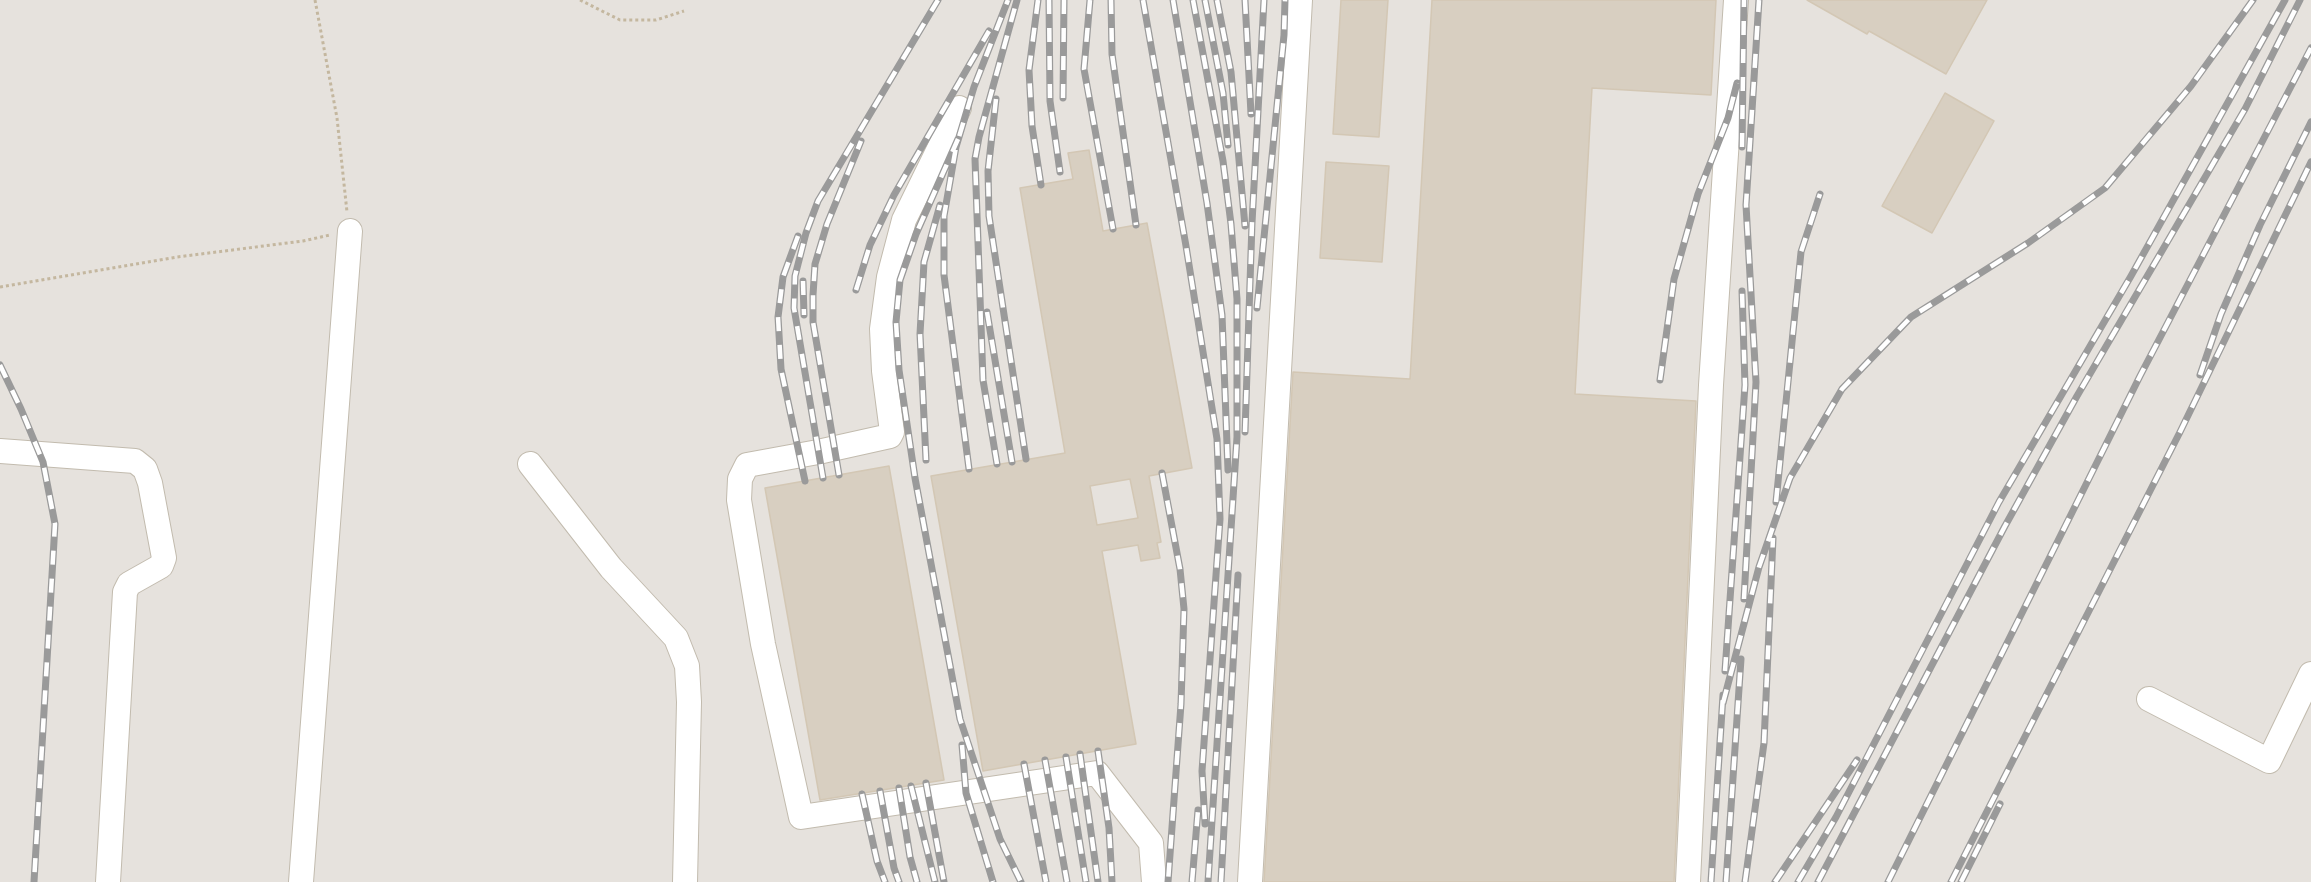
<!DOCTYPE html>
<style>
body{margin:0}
canvas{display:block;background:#f6f3ec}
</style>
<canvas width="2311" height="882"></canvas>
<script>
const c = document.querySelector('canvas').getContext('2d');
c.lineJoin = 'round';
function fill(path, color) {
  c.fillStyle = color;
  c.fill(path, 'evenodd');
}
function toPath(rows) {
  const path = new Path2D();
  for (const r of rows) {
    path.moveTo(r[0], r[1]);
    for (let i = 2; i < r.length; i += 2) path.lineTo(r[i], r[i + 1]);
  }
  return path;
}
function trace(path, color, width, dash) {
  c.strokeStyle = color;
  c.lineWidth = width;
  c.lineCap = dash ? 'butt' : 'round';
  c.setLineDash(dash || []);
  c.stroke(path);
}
fill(toPath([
 [0,0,2311,0,2311,882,0,882]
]), '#e6e2dd');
const building = toPath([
 [1341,0,1388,0,1379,137,1333,134,1341,0],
 [1432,0,1716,0,1711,95,1592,88,1575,394,1696,401,1674,882,1264,882,1293,372,1410,379,1432,0],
 [1807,0,1987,0,1946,74,1869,31,1867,34,1807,0],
 [1945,93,1994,121,1932,233,1882,206,1945,93],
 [1089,150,1103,231,1147,223,1192,468,1149,476,1161,542,1157,543,1160,558,1141,561,1138,545,1102,551,1136,744,983,771,931,476,1065,453,1020,188,1073,179,1068,153,1089,150],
 [1130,479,1138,518,1097,525,1090,486,1130,479],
 [1326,162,1389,166,1382,262,1320,258,1326,162],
 [889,466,944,780,820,800,765,488,889,466]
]);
fill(building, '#d8cfc1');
trace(building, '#d3c7b4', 1.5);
const minor = toPath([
 [959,108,904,220,889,277,882,329,884,371,892,432,890,436,818,452,747,465,740,479,739,500,763,644,801,817,1097,773,1151,843,1154,882],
 [0,451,135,461,145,469,150,483,164,558,161,566,129,584,125,592,108,882],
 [530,464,611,568,676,638,687,666,689,702,685,882],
 [2149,699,2269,761,2311,674],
 [301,882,350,231],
 [1250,882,1300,0],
 [1688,882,1711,385,1736,0]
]);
trace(minor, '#c2bbae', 26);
trace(toPath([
 [315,0,337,118,347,212],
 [580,0,620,20,656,20,684,11],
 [0,287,177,257,303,241,330,235]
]), '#c4b79f', 3, [3, 3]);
trace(minor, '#fff', 24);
const rail = toPath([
 [1038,0,1029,70,1032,126,1041,185],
 [1049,0,1050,101,1060,172],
 [1090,0,1084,69,1113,229],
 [1111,0,1112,54,1136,225],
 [1143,0,1186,246,1217,439,1220,519,1202,771,1205,824],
 [1173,0,1207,203,1222,315,1228,470],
 [1193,0,1223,161,1231,224,1237,299,1237,437,1208,882],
 [1205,0,1223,93,1228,145],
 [1217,0,1231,72,1245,226],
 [1245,0,1251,114],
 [1063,98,1064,0],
 [996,99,988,171,989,216,1026,459],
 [958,139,916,234,900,280,896,322,899,370,915,478,960,719,1000,839,1021,882],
 [1742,147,1744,0],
 [798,236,783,277,778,317,781,369,805,481],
 [803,281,804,315],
 [856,290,870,245,894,195,989,31],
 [1257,308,1284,35,1285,0],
 [987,312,1012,462],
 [0,365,21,409,43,462,55,524,34,882],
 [2200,375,2221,314,2260,225,2311,122],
 [1660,380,1674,279,1698,194,1728,118,1737,83],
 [1245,432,1252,223,1264,0],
 [926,460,920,334,924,262,940,205],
 [997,464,983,380,975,159,979,137,1017,0],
 [969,469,944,275,944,216,956,147,974,87,1008,0],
 [1162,473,1180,569,1184,609,1181,704,1168,882],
 [839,475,813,322,813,295,815,264,827,224,861,141],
 [823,478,794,308,795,276,806,233,818,201,938,0],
 [1776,502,1801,252,1820,194],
 [1744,599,1756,382,1746,205,1759,0],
 [1725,671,1745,385,1742,291],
 [1723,703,1759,567,1790,478,1842,389,1911,317,2028,243,2105,188,2191,86,2253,0],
 [962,745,966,793,993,882],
 [1098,751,1109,828,1112,882],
 [1080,754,1098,882],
 [1066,757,1086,882],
 [1045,760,1067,882],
 [1024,764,1046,882],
 [926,783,944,882],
 [911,786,935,882],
 [899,788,910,857,917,882],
 [880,791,894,868,899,882],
 [862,794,877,861,885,882],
 [1192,882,1198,810],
 [1221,882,1238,575],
 [1711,882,1723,695],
 [1726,882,1741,659],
 [1745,882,1764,743,1773,538],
 [1775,882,1857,760],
 [1798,882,1836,817,1999,502,2131,276,2285,0],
 [1818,882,2005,526,2077,396,2245,109,2300,0],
 [1888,882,2140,376,2311,48],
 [1951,882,2180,432,2311,162],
 [1961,882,2000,804]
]);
trace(rail, '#9a9a9a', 7);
trace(rail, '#fff', 4.5, [14]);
</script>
